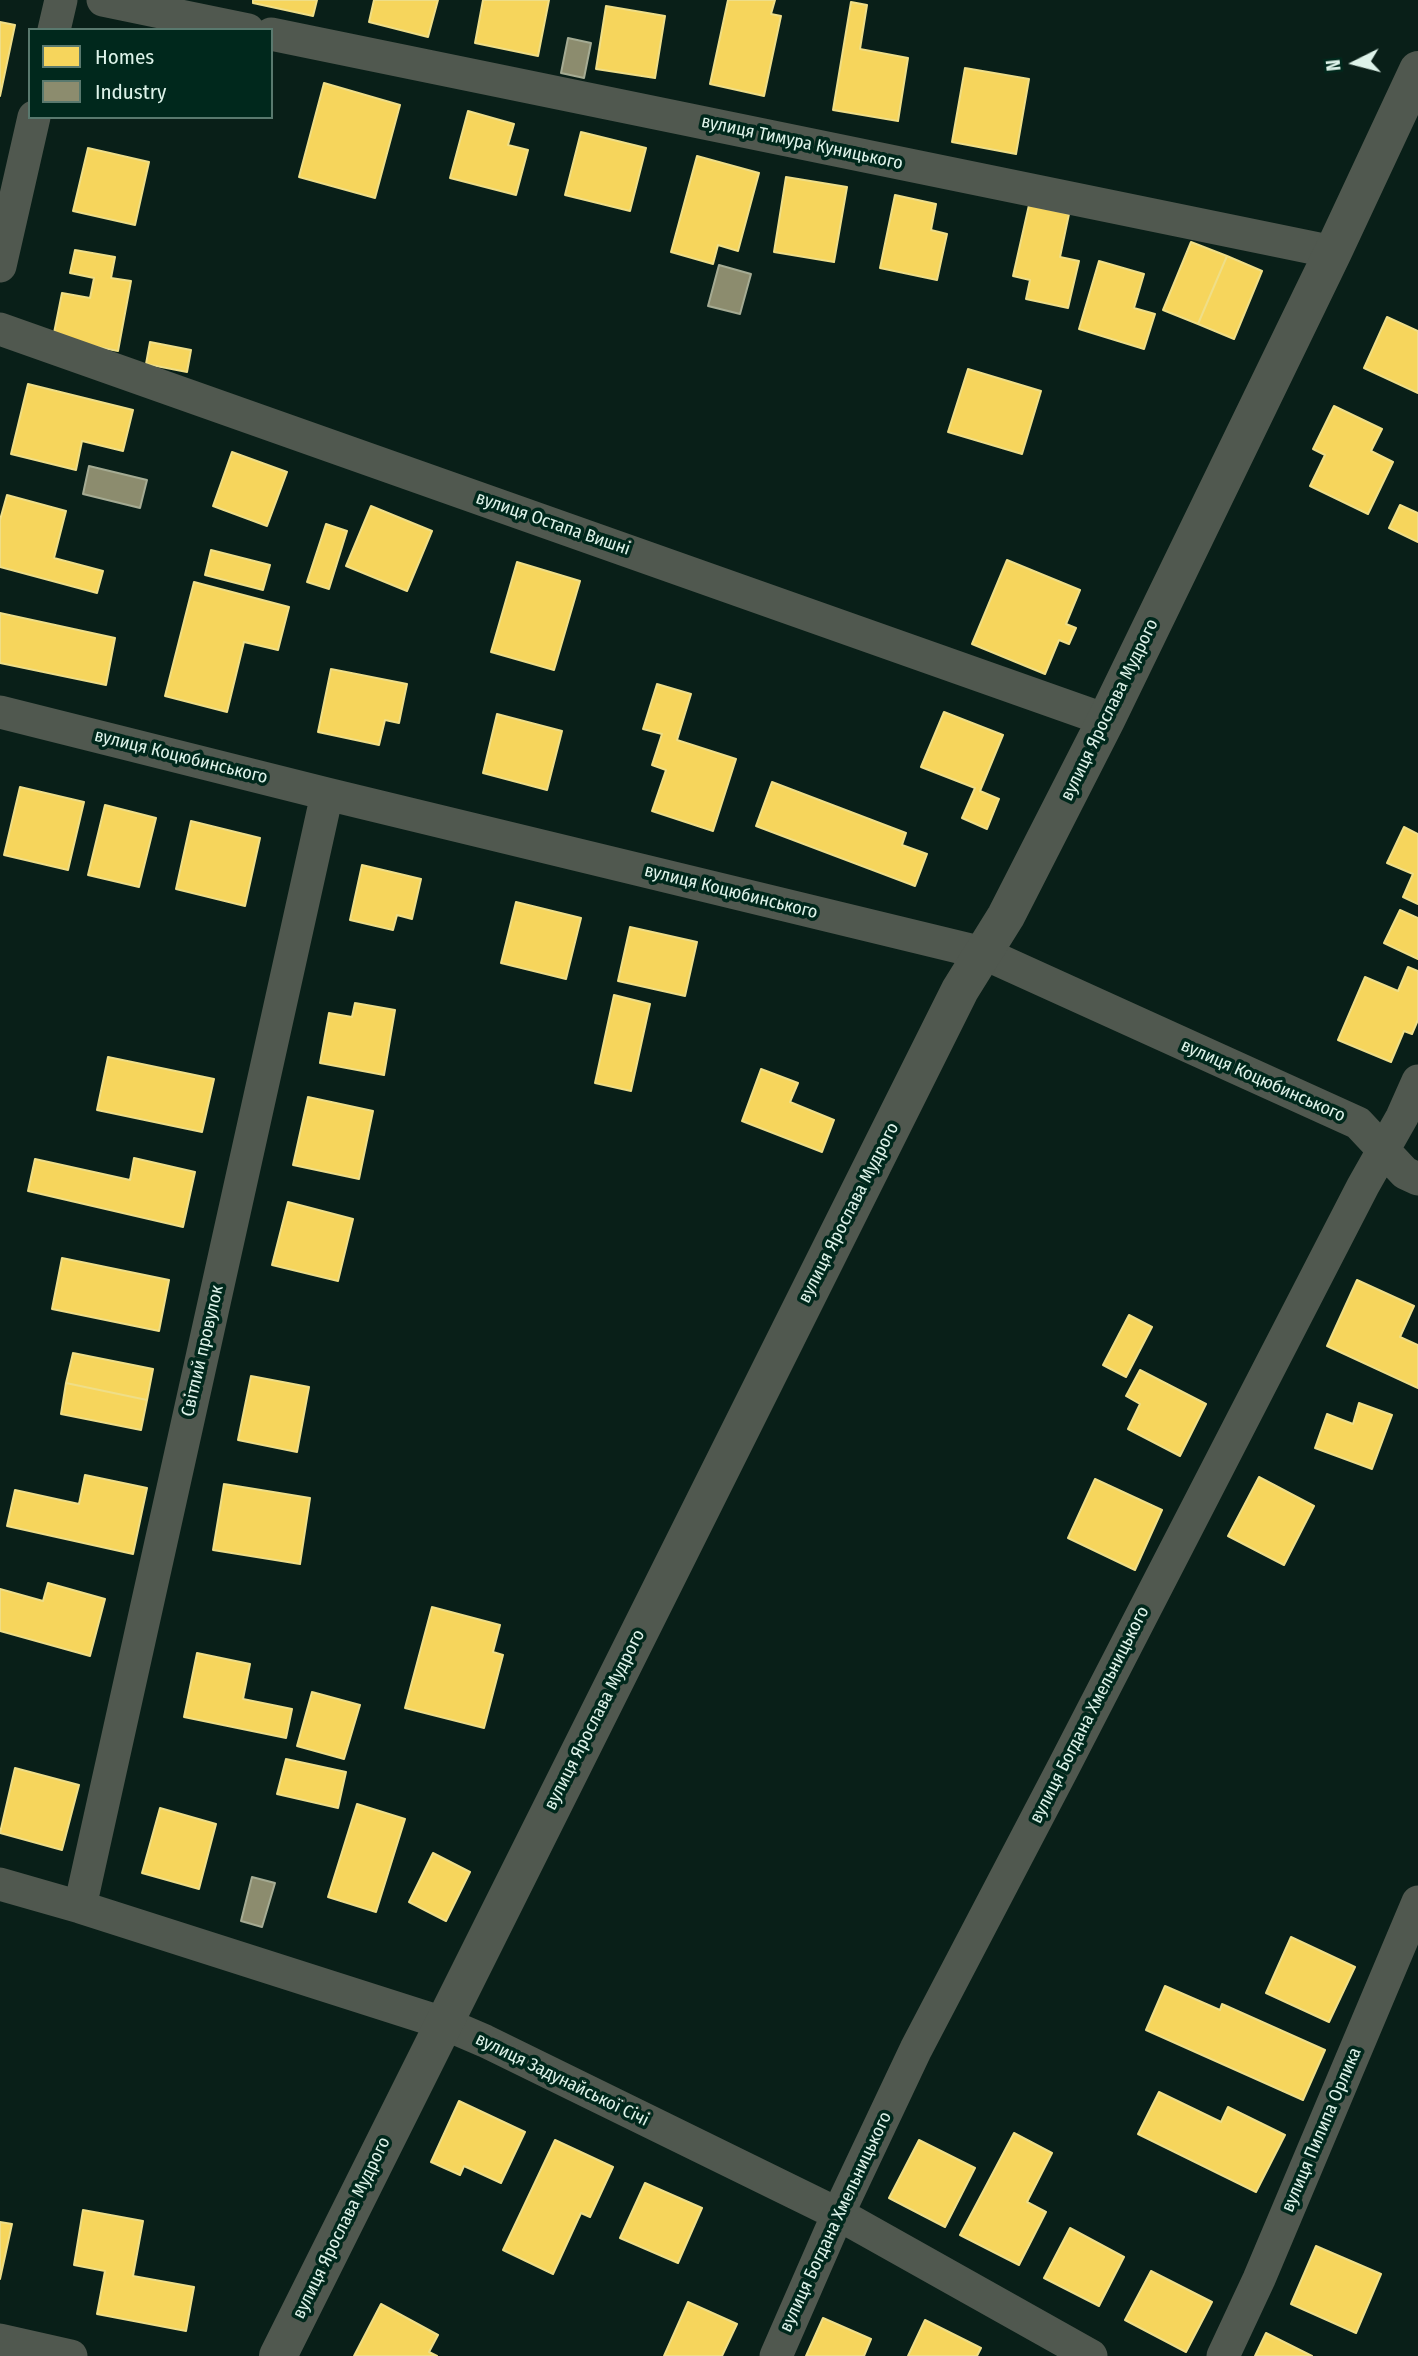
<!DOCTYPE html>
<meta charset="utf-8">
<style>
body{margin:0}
#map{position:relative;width:1418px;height:2356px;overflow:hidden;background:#091f18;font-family:"Fira Sans Condensed",sans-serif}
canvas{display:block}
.legend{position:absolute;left:28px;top:28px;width:245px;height:91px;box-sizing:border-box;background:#00281c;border:2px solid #59796e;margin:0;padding:9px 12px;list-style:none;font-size:21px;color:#def3ea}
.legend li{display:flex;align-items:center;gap:14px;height:35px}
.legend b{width:35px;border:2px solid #59796e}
.north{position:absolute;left:1320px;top:28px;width:70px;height:70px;-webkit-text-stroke:5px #00281c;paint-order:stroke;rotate:264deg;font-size:19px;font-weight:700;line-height:28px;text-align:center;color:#def3ea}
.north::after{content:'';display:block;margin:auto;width:24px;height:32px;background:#def3ea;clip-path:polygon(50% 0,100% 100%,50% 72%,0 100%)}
</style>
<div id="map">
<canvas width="1418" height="2356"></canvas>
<ul class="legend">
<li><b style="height:19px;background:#f6d55c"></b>Homes</li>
<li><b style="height:19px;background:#8c8c6e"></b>Industry</li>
</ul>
<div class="north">N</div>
</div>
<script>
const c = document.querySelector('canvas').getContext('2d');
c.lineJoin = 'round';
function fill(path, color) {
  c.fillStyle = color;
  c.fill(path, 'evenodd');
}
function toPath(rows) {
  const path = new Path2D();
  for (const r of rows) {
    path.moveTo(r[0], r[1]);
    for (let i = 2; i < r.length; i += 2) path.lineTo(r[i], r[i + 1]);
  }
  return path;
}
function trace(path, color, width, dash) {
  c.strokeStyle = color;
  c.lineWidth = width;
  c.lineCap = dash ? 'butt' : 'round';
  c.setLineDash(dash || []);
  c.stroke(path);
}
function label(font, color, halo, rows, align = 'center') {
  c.font = font + ' "Fira Sans Condensed",sans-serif';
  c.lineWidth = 7;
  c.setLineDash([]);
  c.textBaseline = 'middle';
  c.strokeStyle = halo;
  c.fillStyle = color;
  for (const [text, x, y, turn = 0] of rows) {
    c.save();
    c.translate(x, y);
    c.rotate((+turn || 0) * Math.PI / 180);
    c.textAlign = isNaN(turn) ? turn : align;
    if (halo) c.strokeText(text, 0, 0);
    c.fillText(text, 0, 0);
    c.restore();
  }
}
const homes = toPath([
 [253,0,317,0,313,16,253,3,253,0],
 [374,0,438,0,428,37,369,22,374,0],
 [483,0,549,0,538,56,475,43,483,0],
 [728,0,775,0,771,14,781,16,764,96,710,84,728,0],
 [851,2,867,5,860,49,908,58,898,121,833,110,851,2],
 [606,6,665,16,655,78,596,69,606,6],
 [0,22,15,25,0,96,0,22],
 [965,68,1029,79,1016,154,952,142,965,68],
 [324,83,400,105,375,198,299,177,324,83],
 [468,111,514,124,508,145,528,150,516,195,450,178,468,111],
 [581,132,646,148,630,211,565,195,581,132],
 [88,148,149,162,135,225,73,211,88,148],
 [697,156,759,173,738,251,718,245,713,264,671,252,697,156],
 [786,177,847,187,834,262,774,252,786,177],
 [895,195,936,204,931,230,947,234,937,280,880,268,895,195],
 [1029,205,1069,214,1060,257,1079,261,1068,308,1026,299,1030,280,1013,276,1029,205],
 [1191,242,1227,256,1198,324,1163,310,1191,242],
 [75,250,115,257,111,278,131,281,118,351,53,338,62,293,90,298,94,278,70,273,75,250],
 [1227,256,1262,271,1234,339,1198,324,1227,256],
 [1099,261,1144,274,1134,308,1155,314,1144,349,1079,329,1099,261],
 [1387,317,1418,331,1418,393,1364,368,1387,317],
 [150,342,191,350,187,372,146,364,150,342],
 [968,369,1041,391,1022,454,948,432,968,369],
 [28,384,133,410,123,451,82,441,76,470,11,454,28,384],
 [1334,406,1382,429,1371,451,1393,462,1368,514,1310,486,1325,455,1313,449,1334,406],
 [232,452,287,472,267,526,213,506,232,452],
 [7,495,66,511,54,558,103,571,97,593,0,567,0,520,7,495],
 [1400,505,1418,513,1418,542,1389,528,1400,505],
 [371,506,432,531,407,591,346,566,371,506],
 [326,524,347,531,329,589,307,582,326,524],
 [211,550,270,565,263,590,205,575,211,550],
 [1007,560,1080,590,1066,624,1076,628,1069,644,1059,640,1045,674,972,644,1007,560],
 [517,562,580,581,554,670,491,652,517,562],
 [194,582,289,607,278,650,244,642,227,712,165,696,194,582],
 [0,613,115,638,106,685,0,663,0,613],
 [331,669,407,684,399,723,385,720,379,745,318,732,331,669],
 [657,684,691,694,677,740,736,759,713,831,652,811,666,770,652,765,662,734,643,729,657,684],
 [944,712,1003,735,980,791,999,799,987,829,962,818,975,788,921,767,944,712],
 [497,714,562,731,547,790,483,773,497,714],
 [772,782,906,833,902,845,927,854,915,886,756,826,772,782],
 [20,787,84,802,68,870,4,855,20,787],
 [105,805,156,818,139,887,88,875,105,805],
 [191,821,260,838,245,906,176,889,191,821],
 [1404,827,1418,834,1418,904,1403,897,1413,874,1387,863,1404,827],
 [362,865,421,879,412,919,397,915,393,930,350,920,362,865],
 [516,902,581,918,566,979,501,963,516,902],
 [1400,910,1418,918,1418,959,1384,943,1400,910],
 [630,927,697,942,685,996,618,981,630,927],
 [1408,967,1418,971,1418,1020,1412,1034,1404,1031,1391,1062,1338,1040,1365,977,1398,991,1408,967],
 [614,995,650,1004,631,1091,595,1083,614,995],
 [355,1003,395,1010,384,1075,320,1063,329,1013,352,1017,355,1003],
 [108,1057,214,1079,202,1132,97,1110,108,1057],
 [761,1069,798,1083,790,1102,834,1120,822,1152,742,1121,761,1069],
 [308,1097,373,1111,359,1179,293,1165,308,1097],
 [134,1158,195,1172,183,1227,28,1191,35,1159,130,1180,134,1158],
 [288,1202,353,1219,338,1281,272,1265,288,1202],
 [62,1258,169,1280,159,1331,52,1309,62,1258],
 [1357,1280,1414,1306,1400,1337,1418,1345,1418,1388,1327,1346,1357,1280],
 [1129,1315,1152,1327,1126,1377,1103,1365,1129,1315],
 [73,1353,153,1369,147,1400,66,1383,73,1353],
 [1140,1370,1206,1404,1180,1456,1128,1429,1140,1404,1126,1396,1140,1370],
 [251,1376,309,1387,297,1452,238,1440,251,1376],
 [66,1383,147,1400,141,1430,61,1414,66,1383],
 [1359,1403,1392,1415,1372,1469,1315,1448,1327,1414,1353,1424,1359,1403],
 [85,1475,147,1488,133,1554,7,1526,15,1490,79,1504,85,1475],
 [1259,1477,1314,1506,1284,1565,1228,1536,1259,1477],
 [1095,1479,1162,1510,1135,1570,1068,1538,1095,1479],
 [224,1484,310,1498,300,1564,213,1550,224,1484],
 [48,1583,105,1599,90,1656,0,1631,0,1589,43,1601,48,1583],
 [432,1607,500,1625,493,1652,503,1655,484,1728,405,1708,432,1607],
 [197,1653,250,1664,243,1699,292,1709,286,1738,184,1717,197,1653],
 [312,1692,360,1705,344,1759,297,1746,312,1692],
 [286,1759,346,1772,338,1808,277,1794,286,1759],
 [15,1768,79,1785,62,1850,0,1833,15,1768],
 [357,1804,405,1819,376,1912,328,1897,357,1804],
 [160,1808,216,1824,199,1889,142,1873,160,1808],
 [433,1853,470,1872,446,1921,409,1902,433,1853],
 [1291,1937,1355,1967,1329,2022,1266,1993,1291,1937],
 [1165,1986,1220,2010,1222,2004,1325,2050,1303,2100,1146,2030,1165,1986],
 [1159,2092,1221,2122,1228,2107,1285,2135,1256,2192,1138,2134,1159,2092],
 [459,2101,525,2132,501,2183,464,2166,460,2175,431,2162,459,2101],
 [1014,2133,1052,2153,1027,2202,1046,2212,1019,2265,960,2235,1014,2133],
 [555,2140,613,2167,590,2217,581,2213,553,2274,503,2250,555,2140],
 [919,2140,975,2168,945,2227,889,2198,919,2140],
 [645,2183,702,2208,678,2263,620,2238,645,2183],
 [83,2210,143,2221,133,2276,194,2287,186,2331,97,2314,105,2271,74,2265,83,2210],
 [0,2222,12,2224,0,2279,0,2222],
 [1070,2228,1124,2257,1099,2306,1044,2278,1070,2228],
 [1316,2246,1381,2274,1356,2333,1291,2304,1316,2246],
 [1151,2271,1212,2302,1186,2352,1125,2320,1151,2271],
 [688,2302,737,2324,722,2356,664,2356,688,2302],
 [381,2304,438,2335,429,2352,437,2356,354,2356,381,2304],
 [823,2318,871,2339,864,2356,806,2356,823,2318],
 [925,2320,981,2348,977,2356,908,2356,925,2320],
 [1266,2333,1312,2356,1255,2356,1266,2333]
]);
fill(homes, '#f6d55c');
trace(homes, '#efde87', 2);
const industry = toPath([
 [568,38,591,43,584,78,561,73,568,38],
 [719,265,751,274,740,314,708,306,719,265],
 [89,466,147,480,140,508,83,494,89,466],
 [252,1877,275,1883,262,1927,241,1921,252,1877]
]);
fill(industry, '#8c8c6e');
trace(industry, '#a5ab93', 2);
trace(toPath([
 [103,0,248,30],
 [54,30,61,0],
 [271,34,1333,252],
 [0,266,34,117],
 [0,329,1106,720],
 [0,712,327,794,983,953,1358,1123,1405,1173,1418,1179],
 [0,1884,80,1907,443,2023,485,2041,838,2214,1091,2356],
 [80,1907,327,794],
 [0,2340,71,2356],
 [776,2356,838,2214,916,2049,1063,1768,1363,1186,1402,1117,1418,1081],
 [1223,2356,1259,2279,1418,1902]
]), '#50584f', 33);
trace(toPath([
 [278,2356,960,990,1006,916,1106,720,1333,252,1418,70]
]), '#50584f', 38);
label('18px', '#def3ea', '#00281c', [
 ["вулиця Тимура Куницького",802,143,12],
 ["вулиця Остапа Вишні",553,524,19],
 ["вулиця Ярослава Мудрого",1110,710,-64],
 ["вулиця Коцюбинського",181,757,14],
 ["вулиця Коцюбинського",731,892,14],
 ["вулиця Коцюбинського",1263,1081,24],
 ["вулиця Ярослава Мудрого",849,1213,-63],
 ["Світлий провулок",203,1351,-77],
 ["вулиця Богдана Хмельницького",1090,1715,-63],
 ["вулиця Ярослава Мудрого",595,1720,-63],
 ["вулиця Задунайської Січі",562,2080,26],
 ["вулиця Пилипа Орлика",1322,2130,-67],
 ["вулиця Богдана Хмельницького",836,2222,-65],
 ["вулиця Ярослава Мудрого",342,2228,-64]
]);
</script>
